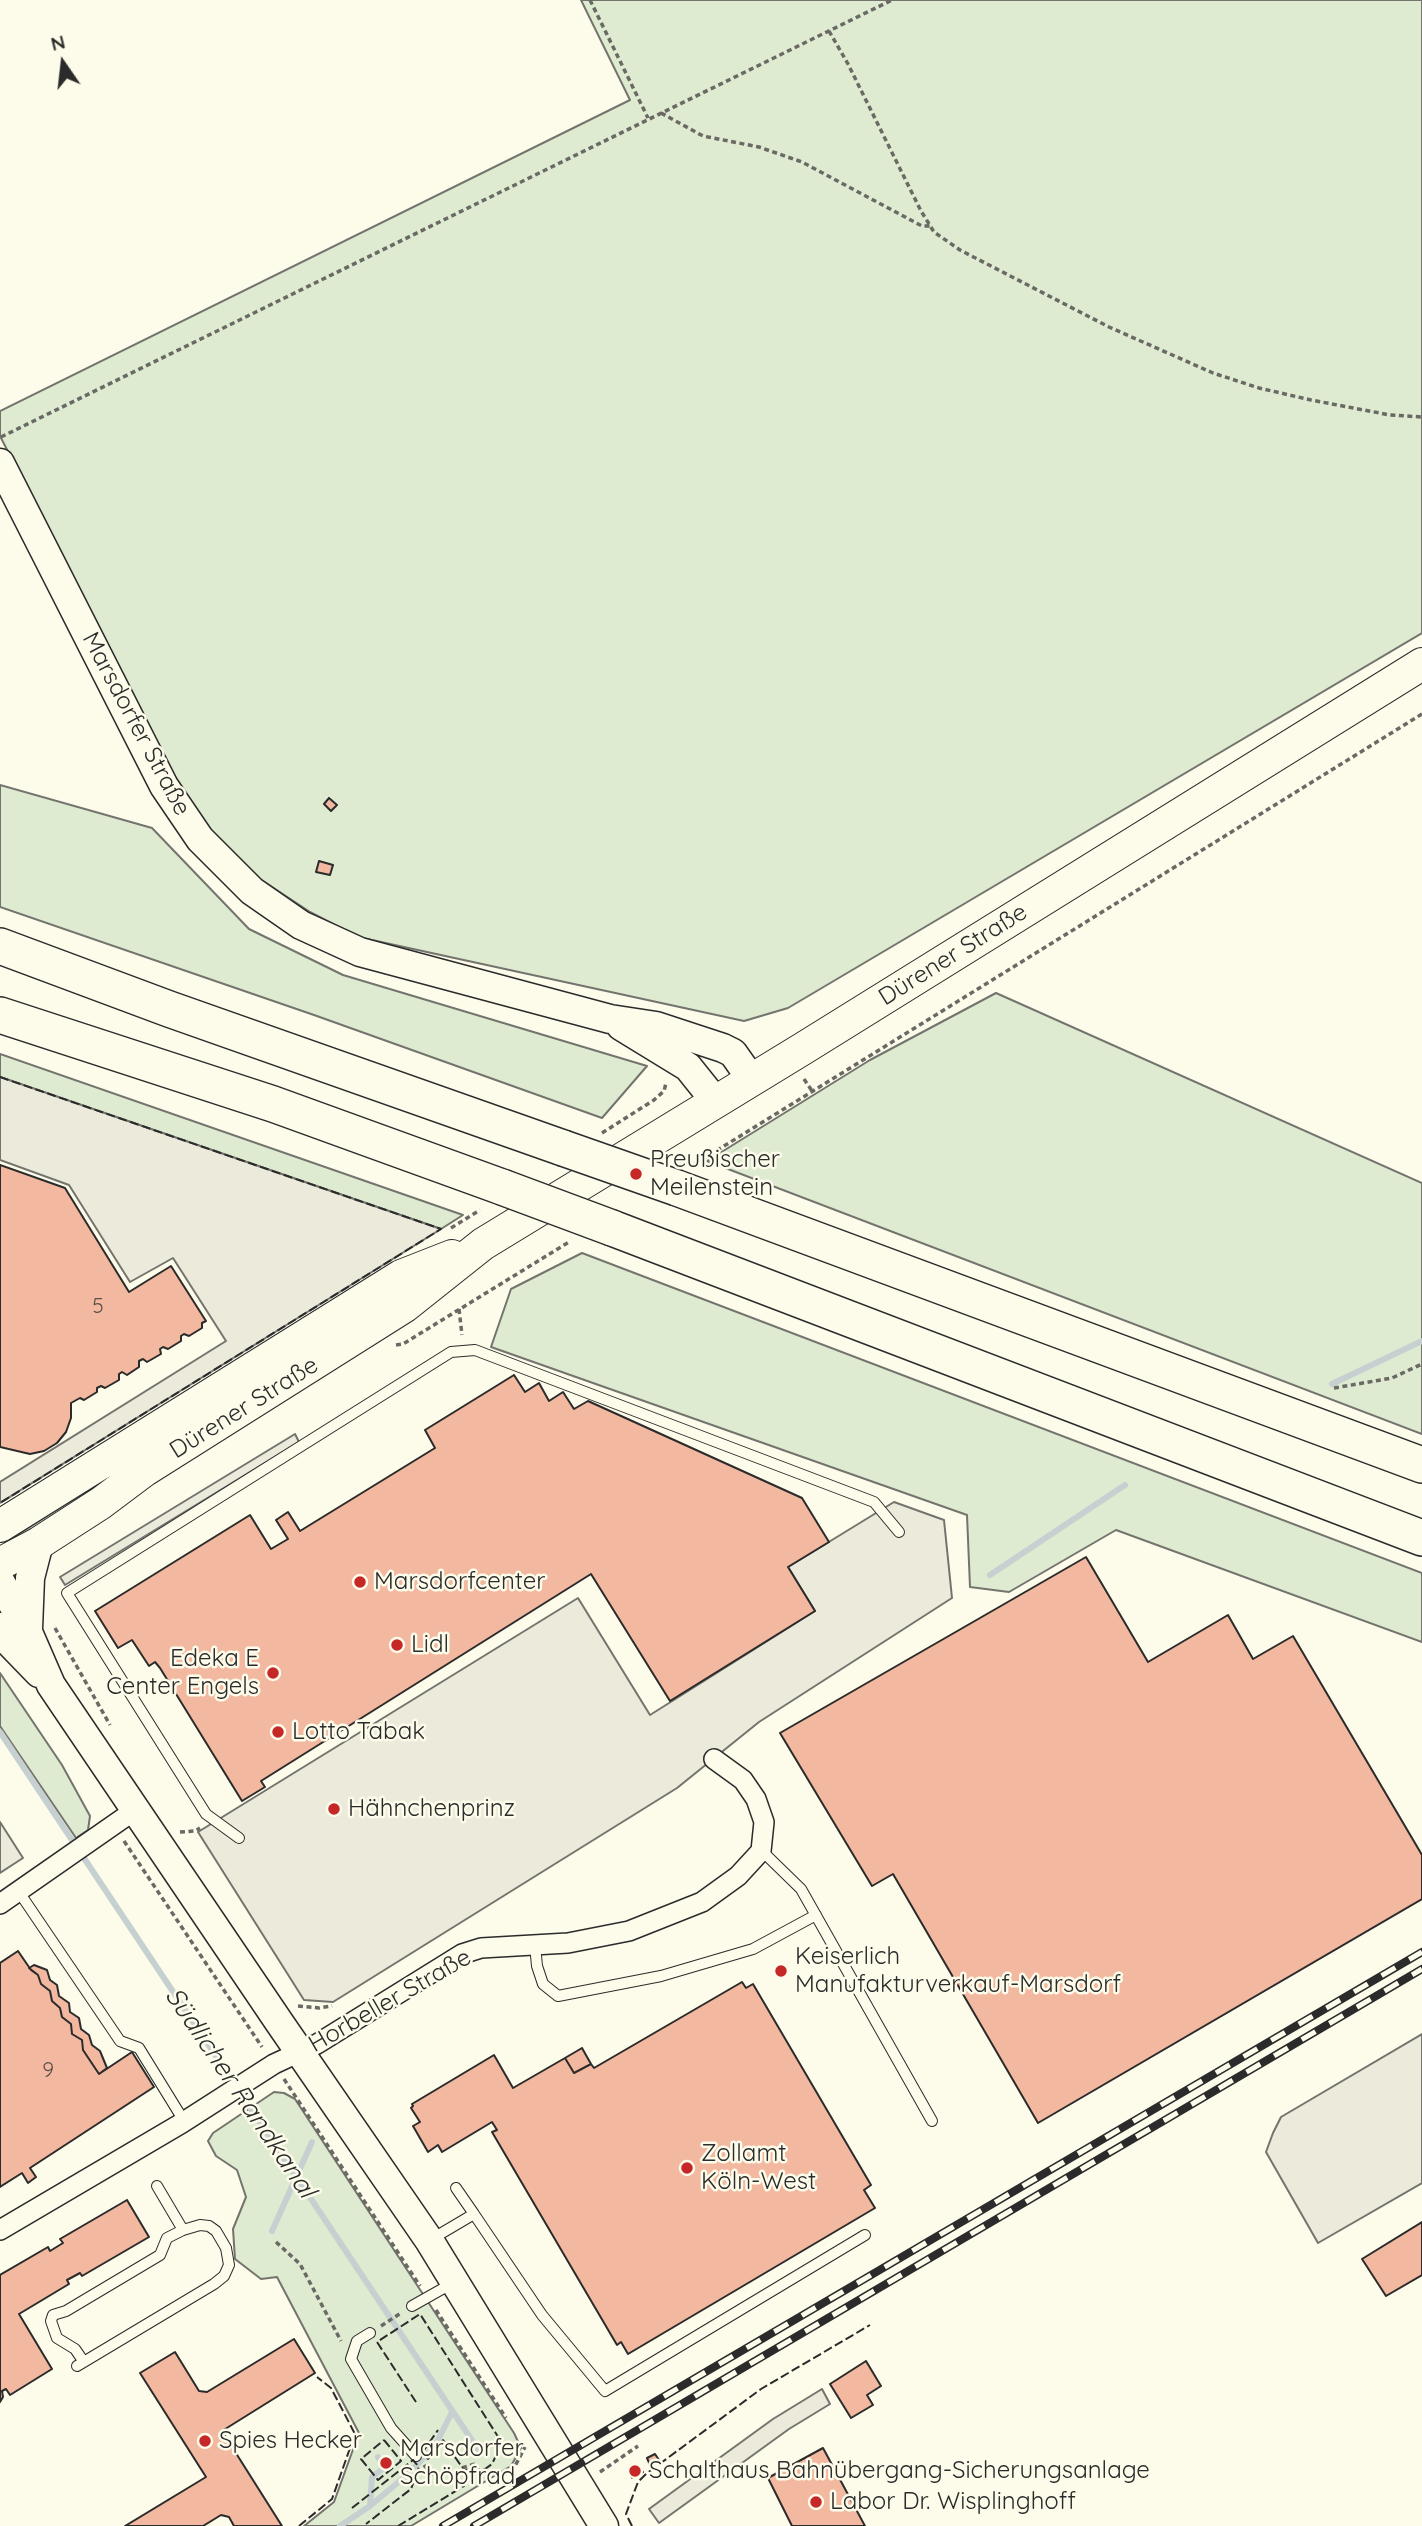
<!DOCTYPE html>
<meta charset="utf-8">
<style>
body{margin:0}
#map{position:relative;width:1422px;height:2526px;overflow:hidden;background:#fdfbea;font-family:Quicksand,sans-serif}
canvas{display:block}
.north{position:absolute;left:28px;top:28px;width:70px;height:70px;-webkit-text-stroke:5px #fdfbea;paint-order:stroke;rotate:346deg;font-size:19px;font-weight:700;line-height:28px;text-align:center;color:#2b2b2b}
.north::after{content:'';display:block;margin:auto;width:24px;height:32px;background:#2b2b2b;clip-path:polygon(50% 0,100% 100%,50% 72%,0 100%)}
</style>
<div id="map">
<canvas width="1422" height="2526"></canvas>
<div class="north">N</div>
</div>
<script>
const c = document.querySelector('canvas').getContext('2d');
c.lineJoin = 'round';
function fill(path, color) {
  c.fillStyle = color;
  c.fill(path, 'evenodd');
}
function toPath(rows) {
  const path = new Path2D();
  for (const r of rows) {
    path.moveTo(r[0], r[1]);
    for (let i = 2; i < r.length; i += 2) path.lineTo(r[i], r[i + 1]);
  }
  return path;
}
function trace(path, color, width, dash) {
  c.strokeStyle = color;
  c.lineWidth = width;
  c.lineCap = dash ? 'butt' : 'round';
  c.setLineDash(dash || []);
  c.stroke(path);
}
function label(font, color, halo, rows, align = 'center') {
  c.font = font + ' Quicksand,sans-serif';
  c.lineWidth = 5;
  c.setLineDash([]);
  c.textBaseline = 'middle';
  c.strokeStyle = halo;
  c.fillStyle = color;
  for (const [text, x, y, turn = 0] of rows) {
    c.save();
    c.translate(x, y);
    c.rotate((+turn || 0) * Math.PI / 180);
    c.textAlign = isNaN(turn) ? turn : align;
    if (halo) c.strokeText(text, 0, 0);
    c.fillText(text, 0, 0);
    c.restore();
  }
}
const green = toPath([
 [581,0,1422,0,1422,633,788,1008,744,1021,358,937,310,912,260,879,208,827,173,774,0,436,0,411,630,100,581,0],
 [0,785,152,828,249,929,343,975,647,1066,602,1118,314,1015,0,907,0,785],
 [996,993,1422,1183,1422,1434,707,1161,870,1060,996,993],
 [0,1054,463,1215,441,1229,0,1077,0,1054],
 [582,1253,1422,1573,1422,1642,1116,1530,1009,1592,970,1587,967,1515,491,1347,511,1289,582,1253],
 [98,1484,101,1485,13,1546,9,1540,98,1484],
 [0,1673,62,1765,90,1816,88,1830,76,1838,0,1726,0,1673],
 [274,2092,284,2093,295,2099,514,2433,521,2448,511,2466,411,2526,304,2526,334,2502,359,2433,277,2277,261,2279,235,2259,233,2229,246,2197,237,2170,216,2156,208,2141,213,2133,274,2092]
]);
fill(green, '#deebd1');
trace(green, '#74746e', 2);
const parking = toPath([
 [0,1077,441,1229,0,1503,0,1482,226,1341,173,1258,130,1282,69,1185,0,1160,0,1077],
 [295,1434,299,1442,65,1585,60,1577,295,1434],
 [894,1502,944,1520,952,1598,759,1722,677,1788,333,2002,304,2000,198,1832,578,1598,650,1715,815,1611,788,1567,894,1502],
 [0,1822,23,1858,0,1873,0,1822],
 [1422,2034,1422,2183,1318,2243,1266,2152,1273,2133,1281,2117,1422,2034],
 [822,2389,830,2404,789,2429,659,2523,649,2509,773,2419,822,2389]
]);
fill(parking, '#eceadb');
trace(parking, '#74746e', 2);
trace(toPath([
 [1332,1384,1422,1341],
 [990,1575,1125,1485],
 [0,1732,481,2454],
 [272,2231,312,2142],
 [370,2506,372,2477,381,2470,383,2465,378,2457],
 [340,2526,370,2506,408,2474,435,2446,452,2412]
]), '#c7d0d0', 6);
const building = toPath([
 [329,798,337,805,331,811,324,804,329,798],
 [319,861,333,865,330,875,316,872,319,861],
 [0,1165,65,1188,129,1292,171,1266,206,1321,202,1323,202,1328,189,1336,184,1334,181,1336,181,1341,168,1349,163,1347,160,1349,161,1354,147,1362,143,1359,139,1361,139,1367,127,1375,122,1372,119,1374,119,1380,105,1388,101,1386,97,1388,97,1392,84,1400,80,1398,71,1403,71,1418,66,1432,57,1443,44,1451,30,1454,0,1447,0,1165],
 [514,1375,525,1392,539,1383,549,1401,563,1392,574,1409,588,1401,802,1498,829,1542,788,1567,815,1611,670,1701,591,1574,261,1781,265,1787,242,1801,160,1668,155,1662,149,1666,132,1640,118,1648,95,1611,250,1515,271,1549,288,1539,276,1520,288,1512,300,1531,435,1448,425,1430,514,1375],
 [1086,1557,1148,1662,1228,1615,1253,1659,1293,1636,1422,1855,1422,1899,1038,2123,893,1874,872,1886,780,1733,1086,1557],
 [18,1951,31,1970,38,1975,41,1984,50,1991,52,2001,60,2008,62,2017,71,2024,72,2034,82,2040,83,2050,99,2074,132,2052,154,2087,30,2168,36,2177,28,2183,22,2173,0,2187,0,1963,18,1951],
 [34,1965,47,1970,50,1980,57,1985,59,1996,69,2003,70,2012,79,2018,81,2029,89,2035,92,2045,100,2051,107,2068,99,2074,83,2050,82,2040,72,2034,71,2024,62,2017,60,2008,52,2001,50,1991,41,1984,38,1975,29,1968,34,1965],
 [742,1982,746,1988,753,1984,871,2185,864,2190,875,2208,628,2354,621,2342,617,2345,492,2132,497,2130,492,2122,442,2152,438,2145,428,2152,413,2126,420,2122,411,2108,413,2106,412,2104,494,2055,513,2088,565,2058,574,2073,591,2064,594,2068,742,1982],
 [582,2048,591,2064,574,2073,565,2058,582,2048],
 [127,2200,149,2237,82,2276,80,2273,67,2280,69,2284,19,2314,52,2369,10,2395,6,2389,2,2391,3,2397,0,2402,0,2275,48,2247,50,2251,63,2243,60,2239,127,2200],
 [1422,2222,1422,2275,1386,2296,1362,2259,1422,2222],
 [294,2339,315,2373,222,2431,282,2526,234,2526,229,2517,221,2515,203,2526,125,2526,206,2477,140,2373,175,2352,199,2391,207,2392,294,2339],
 [866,2361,881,2386,867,2395,873,2405,851,2418,830,2384,866,2361],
 [823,2448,865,2526,792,2526,768,2478,823,2448],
 [655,2454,659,2460,650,2465,647,2458,655,2454],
 [638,2465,643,2472,632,2478,628,2471,638,2465]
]);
fill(building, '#f2b8a0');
trace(building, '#2b2b2b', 2);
const lane = toPath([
 [239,1838,206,1814,67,1593,451,1352,475,1350,874,1502,899,1532],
 [761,1850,801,1889,932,2121],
 [19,1892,120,2041,139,2048,184,2121],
 [535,1945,537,1966,543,1984,558,1996,661,1976,753,1949,816,1915],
 [157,2186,183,2230],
 [456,2188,474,2214],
 [430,2240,474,2214,542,2315,605,2391,865,2235],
 [412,2306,451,2284],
 [370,2333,357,2341,351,2359,391,2428,416,2456],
 [77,2366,214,2284,224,2276,229,2265,226,2248,216,2231,209,2226,200,2225,183,2230,167,2238,160,2255,66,2311,53,2315,51,2321,57,2338,75,2349,84,2362]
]);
const street = toPath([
 [0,1904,135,1810],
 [0,2230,182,2123,274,2064,317,2044,462,1954,481,1948,568,1943,629,1931,702,1902,738,1876,761,1851,764,1822,756,1799,743,1780,714,1759]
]);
const secondary = toPath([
 [0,463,164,786,200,839,252,891,301,925,360,952,610,1019,656,1026,723,1048,733,1053,752,1080],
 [621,1026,688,1067,716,1102],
 [0,1581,28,1632,51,1685,279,2022,429,2240,604,2526],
 [0,1627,11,1644,39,1673],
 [28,1629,30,1578,39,1543]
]);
const primary = toPath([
 [0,1526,401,1276,452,1256],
 [0,1564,39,1543,101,1503,145,1470,405,1306,483,1244,804,1048,1422,664]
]);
const highway = toPath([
 [0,946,169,1009,563,1148],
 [0,1015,273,1104,502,1187],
 [677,1188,1422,1465],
 [612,1228,1422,1538]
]);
trace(lane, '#2b2b2b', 12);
trace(street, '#2b2b2b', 22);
trace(secondary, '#2b2b2b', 31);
trace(primary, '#2b2b2b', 34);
trace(highway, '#2b2b2b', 38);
trace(toPath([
 [590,0,648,118],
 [829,31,848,64,921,211,934,232,960,250,1109,327,1213,373,1259,388,1311,400,1390,415,1422,417],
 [661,113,703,136,759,147,802,162,922,226,931,226],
 [1,437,892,0],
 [804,1079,812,1091],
 [602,1133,654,1100,664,1091,666,1083],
 [695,1164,1422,714],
 [451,1228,480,1210],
 [459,1309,462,1335],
 [396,1345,403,1344,569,1242],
 [1334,1388,1392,1378,1422,1364],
 [55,1628,110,1725],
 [180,1832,195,1831,200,1828],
 [124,1841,262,2047],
 [298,2006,319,2008,332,2006],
 [284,2079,420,2286],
 [276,2242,300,2264,341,2341],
 [436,2310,506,2418],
 [381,2326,401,2313],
 [424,2465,439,2483],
 [462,2468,478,2463],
 [600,2472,638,2446],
 [489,2485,514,2468,525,2447]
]), '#6a6964', 3.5, [5, 3.5]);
trace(lane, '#fdfbea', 10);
trace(street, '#fdfbea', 19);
trace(secondary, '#fdfbea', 28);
trace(primary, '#fdfbea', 32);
trace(highway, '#fdfbea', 35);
const rail = toPath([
 [443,2526,1422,1952],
 [474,2526,1422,1969]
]);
trace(rail, '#2b2b2b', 8);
trace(rail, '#fdfbea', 5, [16]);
const highwayBridge = toPath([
 [563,1148,677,1188],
 [502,1187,612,1228]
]);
trace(highwayBridge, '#2b2b2b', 38, []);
trace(highwayBridge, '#fdfbea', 35);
trace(toPath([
 [0,1077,441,1229,0,1503],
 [416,2402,377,2342,420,2314,502,2443,492,2464,485,2469,464,2470],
 [384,2440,401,2461,378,2480,361,2459,384,2440],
 [352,2508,413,2460,419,2467,411,2489,366,2524],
 [299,2526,332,2499,355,2434,331,2388,317,2377],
 [398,2526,464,2486,464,2470,443,2440,428,2459,422,2453,438,2430],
 [632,2526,626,2514,638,2482,646,2474,761,2389,870,2325]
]), '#2b2b2b', 2, [9, 3.5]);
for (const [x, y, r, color] of [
 [636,1174,7,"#c62828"],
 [360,1582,7,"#c62828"],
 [397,1645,7,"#c62828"],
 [273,1673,7,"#c62828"],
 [278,1732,7,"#c62828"],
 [334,1809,7,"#c62828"],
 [781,1971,7,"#c62828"],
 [687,2168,7,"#c62828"],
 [205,2441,7,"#c62828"],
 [386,2463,7,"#c62828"],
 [635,2471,7,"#c62828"],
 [816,2502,7,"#c62828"]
]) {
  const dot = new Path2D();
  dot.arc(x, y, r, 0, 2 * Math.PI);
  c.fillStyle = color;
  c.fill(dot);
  trace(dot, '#fdfbea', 2.5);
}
label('21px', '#5d4e48', null, [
 ["5",98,1307],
 ["9",48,2071]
]);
label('24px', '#2b2b2b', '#fdfbea', [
 ["Marsdorfer Straße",136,724,62],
 ["Dürener Straße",953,955,-32],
 ["Dürener Straße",244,1408,-32],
 ["Horbeller Straße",390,2001,-30]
]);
label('24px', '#2b2b2b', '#fdfbea', [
 ["Preußischer",650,1160],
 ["Meilenstein",650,1188],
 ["Marsdorfcenter",374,1582],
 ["Lidl",411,1645],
 ["Edeka E",259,1659,"right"],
 ["Center Engels",259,1687,"right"],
 ["Lotto Tabak",292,1732],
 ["Hähnchenprinz",348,1809],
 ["Keiserlich",795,1957],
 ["Manufakturverkauf-Marsdorf",795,1985],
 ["Zollamt",701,2154],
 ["Köln-West",701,2182],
 ["Spies Hecker",219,2441],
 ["Marsdorfer",400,2449],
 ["Schöpfrad",400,2477],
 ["Schalthaus Bahnübergang-Sicherungsanlage",649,2471],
 ["Labor Dr. Wisplinghoff",830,2502]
], 'left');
label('italic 26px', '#2b2b2b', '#fdfbea', [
 ["Südlicher Randkanal",240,2093,56]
]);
</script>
